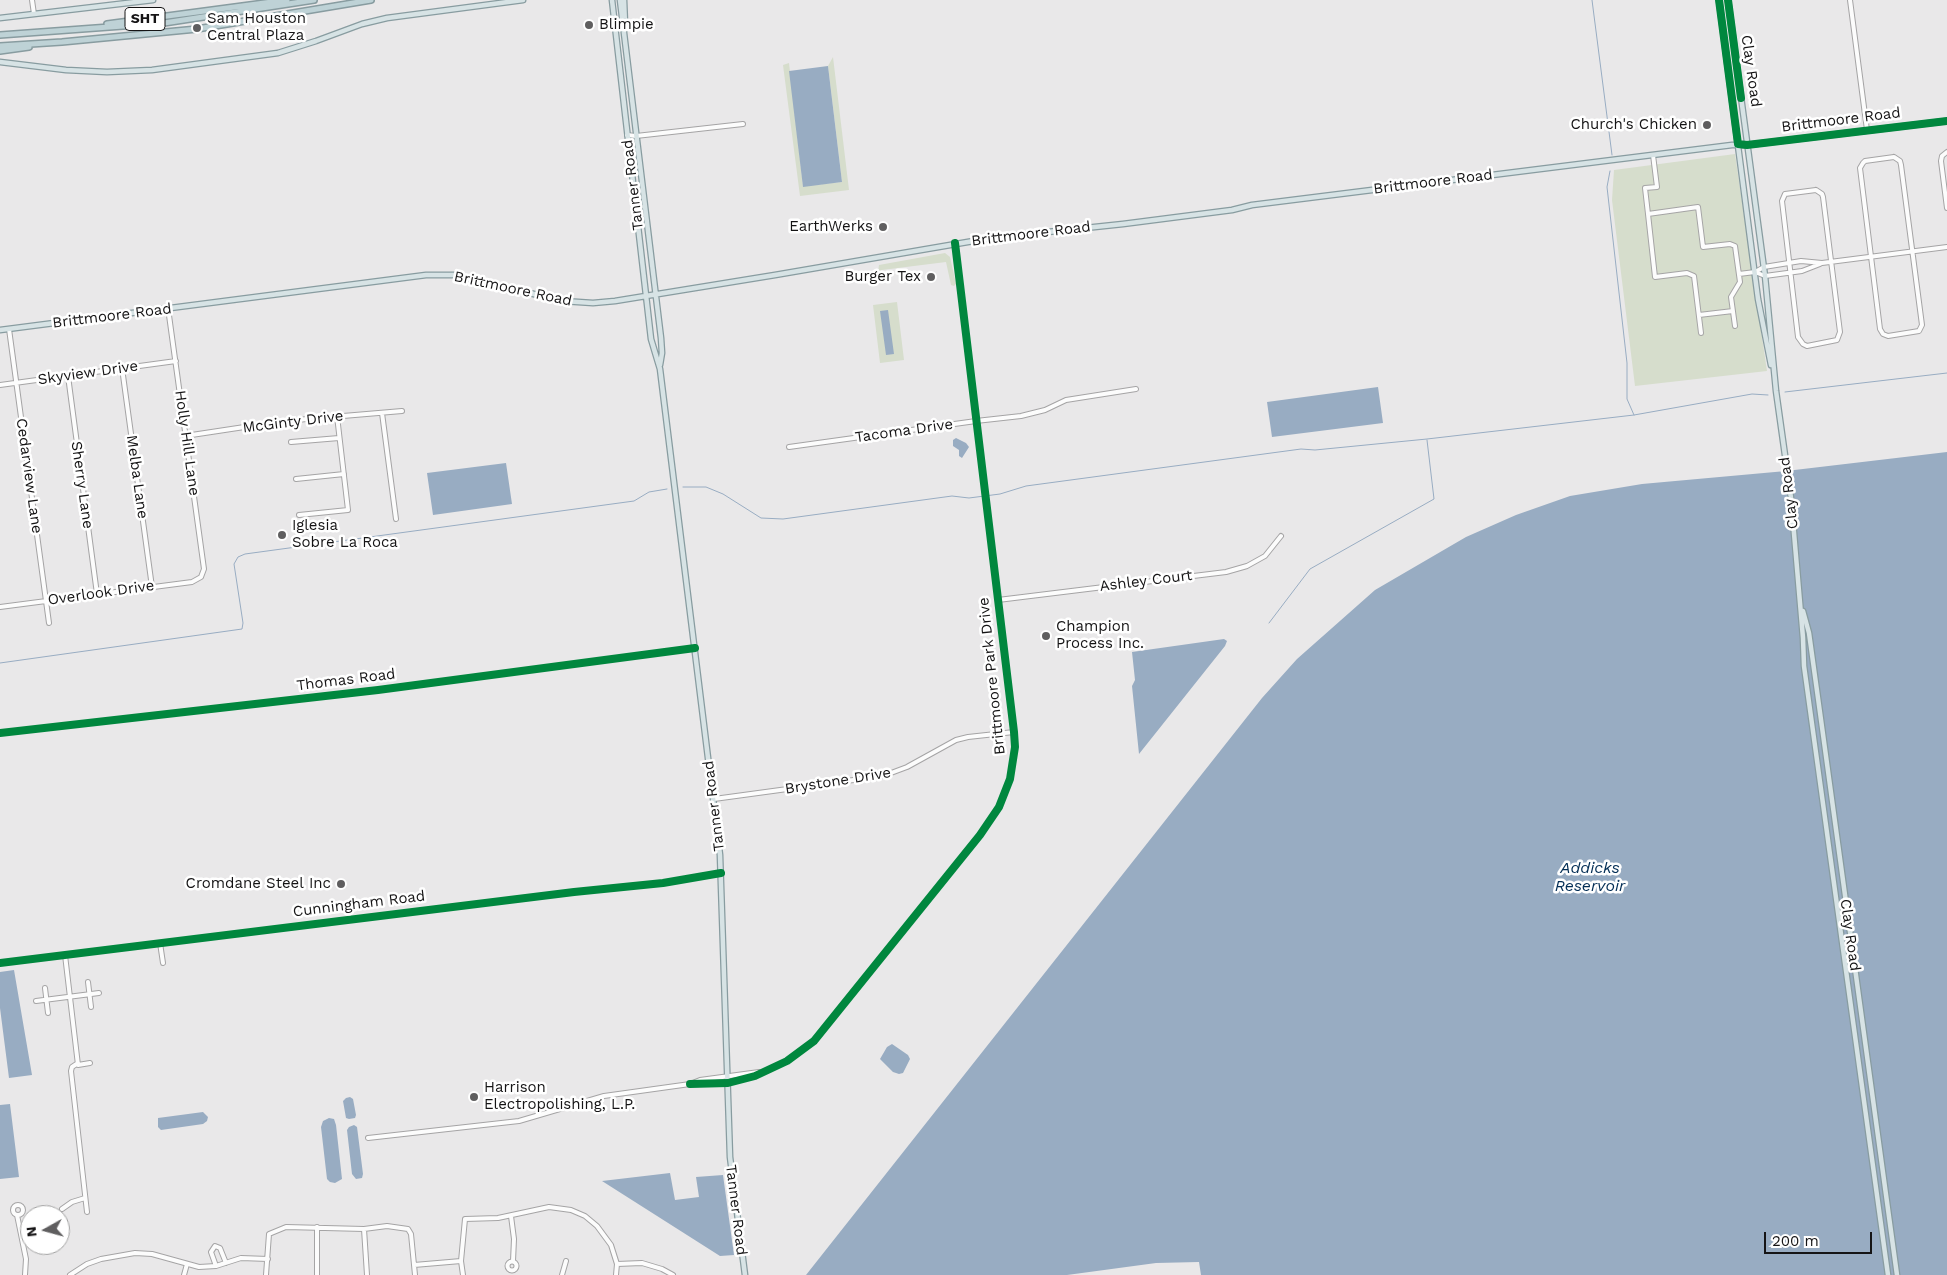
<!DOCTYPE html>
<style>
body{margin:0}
#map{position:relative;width:1947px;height:1275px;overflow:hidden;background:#e9e8e9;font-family:"Work Sans",sans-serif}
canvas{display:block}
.north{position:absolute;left:20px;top:1205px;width:50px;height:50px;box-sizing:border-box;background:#fff;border:1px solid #a1a1a1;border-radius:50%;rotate:263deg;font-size:14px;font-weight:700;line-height:20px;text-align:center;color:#151415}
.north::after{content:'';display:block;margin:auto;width:18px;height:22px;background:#5f5e5f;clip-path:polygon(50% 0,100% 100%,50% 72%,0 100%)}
.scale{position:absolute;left:1764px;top:1232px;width:108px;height:22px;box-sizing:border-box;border:2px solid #151415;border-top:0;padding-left:6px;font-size:15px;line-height:18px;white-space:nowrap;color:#151415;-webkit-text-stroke:4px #fff;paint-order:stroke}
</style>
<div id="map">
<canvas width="1947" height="1275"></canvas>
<div class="north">N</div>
<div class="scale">200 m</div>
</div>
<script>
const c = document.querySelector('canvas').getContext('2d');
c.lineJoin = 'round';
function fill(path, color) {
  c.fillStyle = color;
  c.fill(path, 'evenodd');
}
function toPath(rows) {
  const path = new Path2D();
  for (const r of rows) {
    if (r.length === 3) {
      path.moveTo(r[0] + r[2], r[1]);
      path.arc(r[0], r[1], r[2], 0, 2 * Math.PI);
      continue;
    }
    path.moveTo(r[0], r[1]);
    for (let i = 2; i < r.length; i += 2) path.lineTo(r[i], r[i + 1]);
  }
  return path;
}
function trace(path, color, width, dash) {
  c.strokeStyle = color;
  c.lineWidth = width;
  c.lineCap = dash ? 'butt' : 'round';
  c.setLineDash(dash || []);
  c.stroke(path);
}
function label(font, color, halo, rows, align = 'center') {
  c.font = font + ' "Work Sans",sans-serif';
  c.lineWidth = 5;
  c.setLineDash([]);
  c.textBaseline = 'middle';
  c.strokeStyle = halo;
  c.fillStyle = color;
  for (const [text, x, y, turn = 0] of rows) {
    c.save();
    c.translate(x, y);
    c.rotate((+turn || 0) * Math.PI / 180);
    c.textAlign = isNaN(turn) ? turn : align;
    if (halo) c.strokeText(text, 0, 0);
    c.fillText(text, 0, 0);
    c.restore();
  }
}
fill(toPath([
 [833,57,849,190,800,196,783,65,789,63,803,186,842,182,828,66],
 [1735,154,1767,371,1635,386,1612,200,1614,170],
 [945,253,950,257,956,284,954,286,951,285,946,262,882,270,878,272,879,265],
 [897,302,904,360,880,363,873,305]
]), '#d6ddcc');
fill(toPath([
 [828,66,842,182,803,187,789,71],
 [888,310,894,354,886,355,880,311],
 [1378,387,1383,423,1272,437,1267,402],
 [956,438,966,443,969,447,962,458,959,456,959,450,953,446,953,440],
 [1947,452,1947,1275,1201,1275,1199,1262,1156,1263,1067,1275,806,1275,1262,698,1297,659,1375,590,1466,537,1516,515,1570,496,1642,484,1786,471],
 [506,463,512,504,433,515,427,473],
 [1224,639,1227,641,1225,646,1139,754,1132,686,1135,680,1132,652],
 [14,970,32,1075,9,1078,0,1008,0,972],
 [892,1044,908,1055,910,1059,903,1073,899,1074,893,1072,880,1059,887,1047],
 [350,1097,353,1099,356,1115,355,1118,349,1119,346,1118,343,1101,346,1098],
 [10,1104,19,1177,0,1179,0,1105],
 [203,1112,208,1117,207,1121,203,1124,161,1130,158,1127,158,1118],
 [329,1118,334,1119,336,1125,342,1179,335,1183,330,1182,327,1179,321,1127,323,1121],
 [354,1125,357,1127,363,1174,362,1178,356,1179,352,1174,347,1130,349,1127],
 [670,1173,675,1200,699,1197,696,1177,723,1175,734,1255,720,1256,602,1181]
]), '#98acc2');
trace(toPath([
 [1592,0,1612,155],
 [1610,171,1607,187,1627,363,1627,399,1634,415],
 [1785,392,1947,373],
 [683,487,706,487,723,494,761,518,783,519,952,496,969,498,1000,494,1026,486,1301,449,1315,450,1427,439,1634,415,1752,394,1768,395],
 [1269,623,1310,569,1434,499,1427,440],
 [0,663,242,629,243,623,234,564,238,557,245,554,634,501,649,492,667,489]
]), '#98acc2', 1);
const minor = toPath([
 [32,0,34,14],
 [1850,0,1867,130],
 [627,135,636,136,743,124],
 [1947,152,1942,156,1941,161,1947,208],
 [1653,155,1657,187,1645,188,1648,214,1698,207,1703,247,1730,244,1735,246,1740,282,1731,297,1735,326],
 [1894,157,1900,161,1901,165,1922,325,1919,331,1888,336,1883,334,1880,329,1860,168,1863,163,1865,161,1894,157],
 [1816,190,1822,194,1823,197,1840,332,1837,340,1807,346,1803,344,1798,337,1782,201,1785,194,1816,190],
 [1648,214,1655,277,1687,273,1694,276,1701,333],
 [1755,272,1765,276,1802,271,1820,264],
 [1739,274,1755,272,1764,267,1801,261,1822,263,1947,247],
 [1699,315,1733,311],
 [9,329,49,623],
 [122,368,152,587],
 [68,376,97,594],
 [0,385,176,361],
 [382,413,396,519],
 [185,436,284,421,402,411],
 [291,442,339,438],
 [789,447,976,421,1021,416,1045,410,1066,400,1136,389],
 [296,479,344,474],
 [299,515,348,510,337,416],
 [998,600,1226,572,1247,566,1265,556,1281,536],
 [0,607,192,582,201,577,204,569,168,308],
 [0,733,378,690,695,648],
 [714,799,883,776,907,767,956,740,968,737,1014,732],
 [160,943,163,963],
 [65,955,78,1065,90,1063],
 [0,963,574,892,663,883,721,873],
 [88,982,91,1007],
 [45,988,48,1013],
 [36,1001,99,993],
 [78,1063,72,1067,71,1071,87,1212],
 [690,1084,728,1083,755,1076,787,1061,814,1041,980,835,999,807,1010,779,1015,747,1014,732,955,243],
 [368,1138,519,1121,604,1096,690,1084,700,1080,759,1072],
 [18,1210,5],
 [62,1209,72,1202,85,1198],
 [17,1215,26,1259,25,1275],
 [511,1216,514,1239,513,1261],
 [317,1227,317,1275],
 [364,1229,367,1275],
 [512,1266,4.5],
 [617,1264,642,1263,662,1269,673,1275],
 [414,1265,461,1261],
 [216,1266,211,1252,215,1246,220,1248,226,1263],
 [70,1275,87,1264,101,1259,135,1253,152,1254,199,1267,216,1266,241,1258,268,1259],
 [184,1275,187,1264],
 [266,1275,269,1234,286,1227,364,1229,387,1226,408,1229,411,1234,415,1275],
 [463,1275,461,1261,465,1219,498,1218,549,1207,571,1210,585,1216,597,1226,611,1245,617,1264,616,1275],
 [562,1275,566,1261]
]);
const major = toPath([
 [612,0,647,304,651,339,660,369,720,855,730,1157,745,1275],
 [620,0,661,338,662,353,660,365],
 [624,0,625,24],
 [1719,0,1758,299,1771,365],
 [1728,0,1765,276,1776,391,1791,498,1803,638,1804,666,1888,1275],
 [0,18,153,0],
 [0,62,66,70,107,72,152,70,278,53,316,41,362,24,387,18,523,0],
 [0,330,426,275,454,275,563,301,593,303,615,301,775,275,991,238,1123,224,1232,210,1252,205,1732,145,1747,145,1947,121],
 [1803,611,1809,633,1822,727,1897,1275]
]);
const highway = toPath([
 [107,24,287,0],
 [0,35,164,23,314,0],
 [0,46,62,42,197,29,371,0],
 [0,51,29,47]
]);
trace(minor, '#a5a4a5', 6);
trace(major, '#889ca0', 7);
trace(highway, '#889ca0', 8);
trace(minor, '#fcfcfc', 4);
trace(major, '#d7e3e5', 4.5);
trace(highway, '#bed2d6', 5);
trace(toPath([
 [1719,0,1738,144,1747,145,1947,121],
 [1728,0,1741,98],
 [0,733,378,690,695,648],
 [0,963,574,892,663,883,721,873],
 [690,1084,728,1083,755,1076,787,1061,814,1041,980,835,999,807,1010,779,1015,747,1014,732,955,243]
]), '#00873e', 8);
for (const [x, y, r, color] of [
 [589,25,5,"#5f5e5f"],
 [197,28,5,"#5f5e5f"],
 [1707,125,5,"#5f5e5f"],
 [883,227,5,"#5f5e5f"],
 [931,277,5,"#5f5e5f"],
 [282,535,5,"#5f5e5f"],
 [1046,636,5,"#5f5e5f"],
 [341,884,5,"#5f5e5f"],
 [474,1097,5,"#5f5e5f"]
]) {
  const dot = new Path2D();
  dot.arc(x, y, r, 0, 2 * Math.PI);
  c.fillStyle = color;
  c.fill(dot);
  trace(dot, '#fff', 2);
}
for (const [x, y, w] of [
 [145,19,40]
]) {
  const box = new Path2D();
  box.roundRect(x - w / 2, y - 11.5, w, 23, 4);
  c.fillStyle = '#fff';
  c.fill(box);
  trace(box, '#151415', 1);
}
label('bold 14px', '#151415', null, [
 ["SHT",145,19]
]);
label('15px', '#151415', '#fff', [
 ["Sam Houston",207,19],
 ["Central Plaza",207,36],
 ["Blimpie",599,25],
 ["Church's Chicken",1697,125,"right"],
 ["EarthWerks",873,227,"right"],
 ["Burger Tex",921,277,"right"],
 ["Iglesia",292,526],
 ["Sobre La Roca",292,543],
 ["Champion",1056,627],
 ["Process Inc.",1056,644],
 ["Cromdane Steel Inc",331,884,"right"],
 ["Harrison",484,1088],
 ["Electropolishing, L.P.",484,1105]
], 'left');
label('15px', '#151415', '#fff', [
 ["Clay Road",1751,71,82],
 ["Brittmoore Road",1841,120,-7],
 ["Brittmoore Road",1433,182,-7],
 ["Tanner Road",633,185,-97],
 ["Brittmoore Road",1031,234,-7],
 ["Brittmoore Road",513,289,12],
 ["Brittmoore Road",112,316,-7],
 ["Skyview Drive",88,373,-8],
 ["McGinty Drive",293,422,-7],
 ["Tacoma Drive",904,431,-8],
 ["Holly Hill Lane",187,443,82],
 ["Cedarview Lane",29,476,82],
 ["Melba Lane",137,477,82],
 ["Sherry Lane",82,485,82],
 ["Clay Road",1789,493,-97],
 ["Ashley Court",1146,581,-7],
 ["Overlook Drive",101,593,-8],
 ["Brittmoore Park Drive",992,676,-96],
 ["Thomas Road",346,680,-7],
 ["Brystone Drive",838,781,-9],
 ["Tanner Road",714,806,-97],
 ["Cunningham Road",359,904,-7],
 ["Clay Road",1850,935,82],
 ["Tanner Road",736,1210,83]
]);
label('italic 16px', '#002c54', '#fff', [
 ["Addicks",1590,868],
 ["Reservoir",1590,886]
]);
</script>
